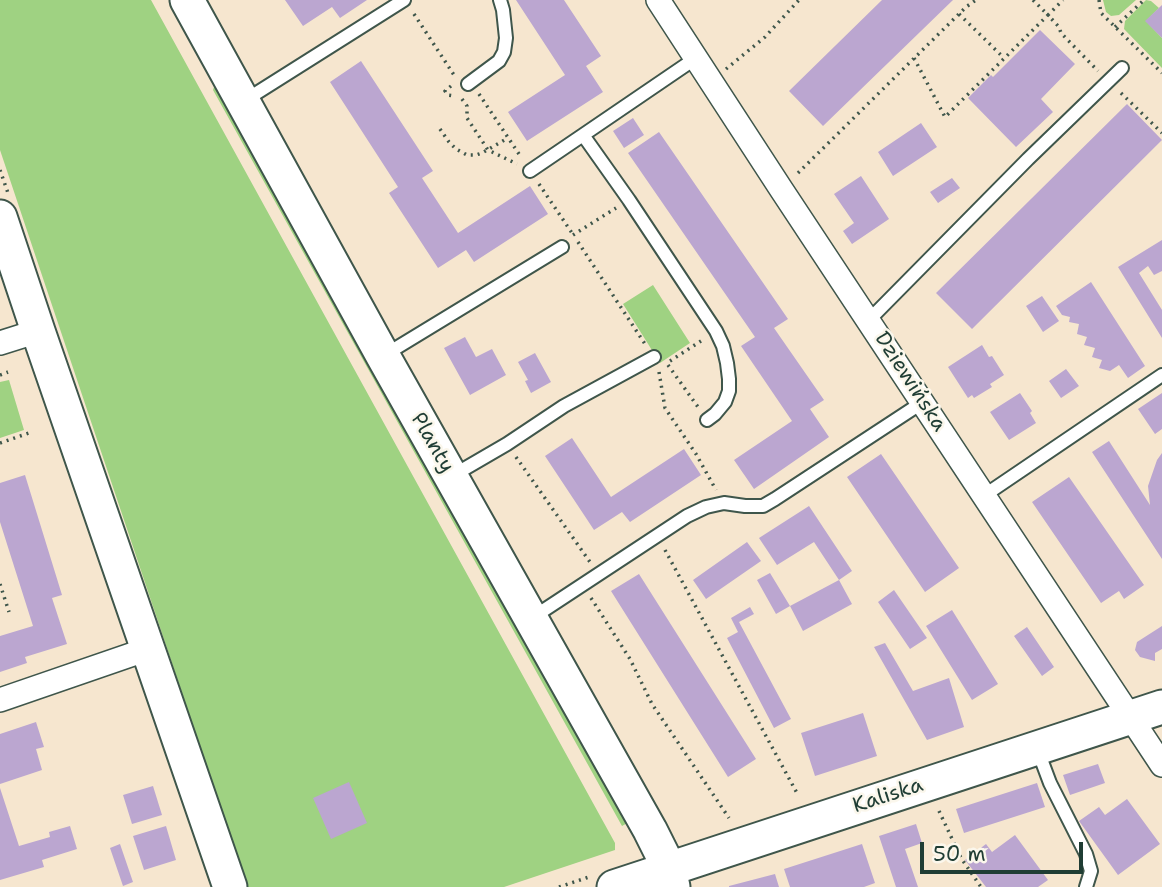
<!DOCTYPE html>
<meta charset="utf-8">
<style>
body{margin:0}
#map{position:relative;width:1162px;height:887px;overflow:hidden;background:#f6e6cf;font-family:"Shantell Sans",sans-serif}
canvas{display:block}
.scale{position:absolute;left:920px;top:842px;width:163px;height:32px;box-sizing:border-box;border:4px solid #1f3d34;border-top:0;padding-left:9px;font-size:21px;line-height:24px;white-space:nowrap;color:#1f3d34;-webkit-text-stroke:5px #fbf7ec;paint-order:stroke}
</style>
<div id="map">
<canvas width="1162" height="887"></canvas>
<div class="scale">50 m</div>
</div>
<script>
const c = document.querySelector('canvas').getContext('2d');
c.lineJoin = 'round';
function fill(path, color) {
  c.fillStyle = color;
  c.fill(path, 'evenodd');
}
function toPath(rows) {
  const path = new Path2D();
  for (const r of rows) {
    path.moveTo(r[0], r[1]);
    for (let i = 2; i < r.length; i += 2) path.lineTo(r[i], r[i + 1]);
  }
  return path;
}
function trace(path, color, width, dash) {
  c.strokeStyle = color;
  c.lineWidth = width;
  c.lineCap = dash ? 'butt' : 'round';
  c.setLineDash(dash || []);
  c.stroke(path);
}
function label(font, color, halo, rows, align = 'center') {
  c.font = font + ' "Shantell Sans",sans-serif';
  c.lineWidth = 5;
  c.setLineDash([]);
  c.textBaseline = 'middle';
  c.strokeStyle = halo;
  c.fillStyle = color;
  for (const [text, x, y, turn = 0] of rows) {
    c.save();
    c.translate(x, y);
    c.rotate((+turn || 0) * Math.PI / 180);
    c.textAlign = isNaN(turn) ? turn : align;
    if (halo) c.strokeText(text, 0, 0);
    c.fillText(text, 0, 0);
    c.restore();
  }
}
fill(toPath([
 [0,0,151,0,615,843,615,850,504,887,247,887,0,150],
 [1103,0,1136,0,1119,15,1111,16,1106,12],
 [1146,0,1151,1,1159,8,1146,21,1162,38,1162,68,1124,29,1125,21],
 [218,84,631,821,622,826,213,90,214,87],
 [653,285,690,343,660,363,623,304],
 [9,380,24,430,0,438,0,382]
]), '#9fd282');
fill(toPath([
 [285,0,367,0,340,18,332,7,303,26],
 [516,0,564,0,601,56,586,66,603,92,527,141,508,112,565,75],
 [882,0,953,0,823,126,789,91],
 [1162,5,1162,38,1145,21],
 [1040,30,1075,64,1041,99,1053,112,1016,147,968,98,991,75,993,77],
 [361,61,433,171,422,178,458,233,530,186,548,214,474,262,466,250,438,268,389,193,398,187,330,82],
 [1127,104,1162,140,972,329,936,293],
 [633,118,644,135,624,148,613,131],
 [921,123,937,147,893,176,878,152],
 [659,132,788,319,774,328,824,400,810,409,829,437,754,489,734,460,792,421,741,346,755,337,628,153],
 [861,176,889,219,852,244,843,231,854,223,834,194],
 [952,178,960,188,938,203,930,192],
 [1162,240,1162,271,1154,275,1148,266,1139,273,1162,310,1162,338,1118,267],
 [1091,282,1145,366,1128,378,1119,365,1110,371,1099,368,1102,360,1092,357,1095,348,1084,345,1087,337,1077,334,1079,324,1069,322,1070,317,1062,315,1056,306],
 [1042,296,1059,321,1043,332,1026,306],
 [465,337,476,357,492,349,506,375,470,395,444,348],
 [982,345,989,357,992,356,1004,375,990,384,992,387,974,398,972,395,968,398,948,367],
 [535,353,551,382,531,393,525,381,528,380,518,362],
 [1066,369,1079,386,1061,398,1049,381],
 [1020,393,1032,411,1030,413,1036,423,1009,440,990,412],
 [1162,393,1162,429,1155,434,1138,409],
 [572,438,611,497,684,449,701,475,630,522,622,512,594,530,545,456],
 [1109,441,1150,505,1148,486,1157,460,1162,453,1162,559,1092,452],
 [881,454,959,568,925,592,847,477],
 [25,475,62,595,52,598,67,644,25,657,27,663,0,672,0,636,33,626,0,522,0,483],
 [1069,477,1144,585,1124,599,1119,591,1101,603,1032,502],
 [809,506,852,571,839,580,814,542,777,565,759,538],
 [747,542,761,561,706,599,693,580],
 [770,573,790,606,776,614,757,580],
 [639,574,756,759,728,777,611,591],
 [839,580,852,604,803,631,790,606],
 [894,590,927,638,910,649,878,602],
 [750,607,754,614,739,622,791,719,774,728,727,638,738,632,731,618],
 [952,610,998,684,972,700,926,626],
 [1162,626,1162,649,1155,653,1155,661,1140,657,1135,650,1137,642],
 [1027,627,1054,667,1042,676,1014,636],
 [885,643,913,691,949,678,964,727,927,740,874,647],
 [863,713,877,756,815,776,801,733],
 [36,722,44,747,36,749,42,770,0,784,0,734],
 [1098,764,1105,783,1070,795,1063,775],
 [349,782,367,823,331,839,313,798],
 [1037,783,1045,807,964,833,956,809],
 [153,786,162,815,132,824,123,795],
 [0,788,19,846,50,837,49,832,70,826,77,849,42,860,44,867,0,880],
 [1127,799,1160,844,1118,875,1079,821,1099,807,1105,815],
 [916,824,922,843,905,849,918,887,896,887,879,836],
 [166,826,176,860,144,870,133,836],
 [1015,835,1048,880,1038,887,986,887,965,860,986,844,992,852],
 [120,844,133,882,123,886,110,848],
 [862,844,875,883,864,887,790,887,784,869],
 [775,874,779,887,729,887,729,886]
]), '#bba6d0');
const lane = toPath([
 [696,58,583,135,629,200,716,331,723,346,727,363,729,379,729,391,725,402,715,414,707,420],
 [468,84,499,61,504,52,506,38,503,10,500,0],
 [244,101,404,0],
 [530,171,583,135],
 [869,320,1028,159,1122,68],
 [383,356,562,247],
 [452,476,507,444,564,406,654,357],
 [985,495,1162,375],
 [532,618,687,516,706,507,724,503,745,506,763,506,775,499,923,402],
 [1038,751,1050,783,1086,854,1091,871,1086,887]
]);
const street = toPath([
 [658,0,781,189,1162,765],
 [0,343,38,331],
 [0,700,148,649]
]);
const secondary = toPath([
 [187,0,383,356,650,830,669,868,673,887],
 [0,217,38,331,230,887],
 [614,887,1162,707]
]);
trace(lane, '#3f564b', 16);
trace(street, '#3f564b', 26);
trace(secondary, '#3f564b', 37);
trace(toPath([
 [1033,0,1048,15,1063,0],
 [1099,0,1101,13,1162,73],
 [414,14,454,75],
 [959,14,1004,58],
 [1115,27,1144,0],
 [914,58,945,117,1048,15,1059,27,1061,33,1098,71],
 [726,69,765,37,799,0],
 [451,86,445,91,448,95,455,96],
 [1121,93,1162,133],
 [479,94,521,157],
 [462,99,467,106,467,118,488,150,517,164],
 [440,129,449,142,456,149,467,155,476,155,482,153,508,138],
 [0,170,8,193],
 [798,173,966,7,976,0],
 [539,184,572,233],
 [573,235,616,208],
 [578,242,645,344],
 [670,361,701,341],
 [668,365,698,407],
 [659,372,665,408,696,454,716,490],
 [0,375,8,372],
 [0,443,29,433],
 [516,457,590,562],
 [665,550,798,795],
 [0,584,9,612],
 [591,598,630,659,652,704,729,818],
 [939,811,961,858,981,887],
 [559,887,589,877]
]), '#3f564b', 3.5, [2, 5]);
trace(lane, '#fff', 12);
trace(street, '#fff', 23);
trace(secondary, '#fff', 33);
label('21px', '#1f3d34', '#fbf7ec', [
 ["Dziewińska",910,382,57],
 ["Planty",432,443,60],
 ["Kaliska",888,796,-18]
]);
</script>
